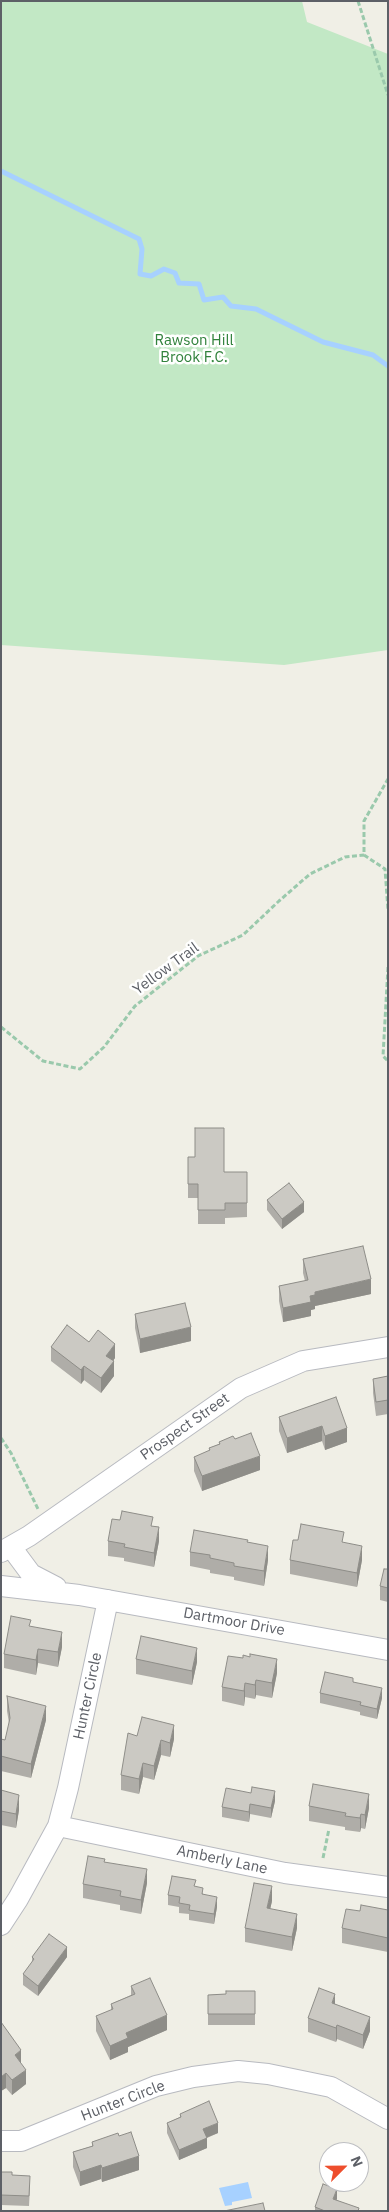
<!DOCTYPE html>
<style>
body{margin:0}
#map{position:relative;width:389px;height:2212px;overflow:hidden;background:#f0efe6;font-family:"IBM Plex Sans",sans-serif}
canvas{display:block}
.frame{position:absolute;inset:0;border:2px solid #5d6067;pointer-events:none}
.north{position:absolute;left:319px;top:2142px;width:50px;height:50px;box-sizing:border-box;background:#fff;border:1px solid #bebfc2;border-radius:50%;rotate:67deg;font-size:14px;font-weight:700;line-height:20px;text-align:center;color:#5d6067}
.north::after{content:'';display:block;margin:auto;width:18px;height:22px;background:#ee4e2d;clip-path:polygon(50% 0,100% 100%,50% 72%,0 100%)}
</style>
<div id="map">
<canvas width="389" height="2212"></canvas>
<div class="frame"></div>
<div class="north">N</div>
</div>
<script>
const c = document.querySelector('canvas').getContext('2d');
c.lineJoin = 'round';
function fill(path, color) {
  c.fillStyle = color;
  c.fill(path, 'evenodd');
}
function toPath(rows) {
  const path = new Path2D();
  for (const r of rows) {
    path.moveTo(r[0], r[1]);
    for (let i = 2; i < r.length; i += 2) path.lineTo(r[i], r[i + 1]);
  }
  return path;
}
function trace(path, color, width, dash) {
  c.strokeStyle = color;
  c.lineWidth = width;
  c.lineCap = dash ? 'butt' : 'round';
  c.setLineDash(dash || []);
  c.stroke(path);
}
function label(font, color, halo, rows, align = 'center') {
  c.font = font + ' "IBM Plex Sans",sans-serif';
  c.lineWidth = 5;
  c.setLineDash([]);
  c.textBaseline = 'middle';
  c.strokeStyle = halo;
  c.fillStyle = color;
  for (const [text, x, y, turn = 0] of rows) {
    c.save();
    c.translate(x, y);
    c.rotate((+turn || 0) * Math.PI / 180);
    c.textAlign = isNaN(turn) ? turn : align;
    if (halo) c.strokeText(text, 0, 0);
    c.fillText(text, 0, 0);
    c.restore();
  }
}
fill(toPath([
 [1,1,302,1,307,22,388,54,388,650,284,665,1,645]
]), '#c2e8c5');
fill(toPath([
 [248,2182,252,2198,232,2202,232,2205,225,2206,219,2188]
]), '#a7d1ff');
trace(toPath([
 [1,171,139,239,142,249,140,274,151,276,164,269,175,273,179,283,199,284,204,300,223,297,231,306,256,309,323,342,373,355,388,366]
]), '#a7d1ff', 5);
const minor = toPath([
 [11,1547,31,1574,56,1587],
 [1,1552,29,1536,241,1388,303,1361,388,1347],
 [1,1586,79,1595,388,1650],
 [58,1826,285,1873,388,1887],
 [1,1925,18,1899,58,1826,68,1788,108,1600],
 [1,2141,21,2141,156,2086,193,2077,238,2071,268,2074,331,2087,388,2119]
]);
trace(minor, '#b8bac0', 22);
trace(toPath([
 [358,1,388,95],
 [364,855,385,869,388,910],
 [388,967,383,1056,388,1061],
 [1,1027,43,1061,80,1069,104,1047,135,1006,198,956,243,935,279,901,310,874,345,857,364,855,364,821,388,779],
 [1,1438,11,1453,38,1509],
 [323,1858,329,1829]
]), '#9ac9ac', 3, [5, 2.5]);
trace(minor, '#fff', 20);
fill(toPath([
 [188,1157,224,1172,247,1172,247,1217,225,1218,225,1224,198,1224,198,1198,188,1198],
 [267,1200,304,1212,282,1229,267,1210],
 [303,1259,371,1294,315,1306,315,1309,311,1310,311,1316,283,1322,279,1301,279,1286,305,1281,303,1273],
 [135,1314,191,1341,140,1353,135,1328],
 [89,1342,115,1358,113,1361,114,1376,101,1393,84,1380,81,1384,51,1361,51,1347],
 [388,1376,388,1414,376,1416,373,1393,373,1379],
 [279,1417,347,1428,347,1442,325,1450,322,1441,287,1453,279,1431],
 [235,1439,260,1470,202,1491,194,1471,194,1457,209,1451,209,1448,219,1444,219,1442],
 [298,1540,344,1543,362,1560,357,1587,290,1574,290,1560],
 [108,1541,159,1541,154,1567,124,1561,124,1558,108,1556],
 [248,1542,268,1560,264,1586,234,1580,234,1577,210,1573,210,1570,190,1566,190,1552],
 [388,1569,388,1602,380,1600,380,1586],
 [31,1627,62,1647,58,1667,38,1663,36,1675,4,1668,4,1654],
 [136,1659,197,1662,192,1685,136,1674],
 [277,1673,272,1698,256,1695,255,1699,245,1697,244,1706,222,1701,222,1687],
 [353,1682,382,1698,377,1719,360,1715,360,1712,320,1703,320,1693],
 [7,1696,46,1720,31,1778,1,1771,1,1739,5,1740,9,1723,7,1711],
 [137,1736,174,1739,170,1757,161,1755,154,1780,143,1777,139,1794,121,1790,121,1775],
 [1,1790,19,1810,16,1828,1,1825],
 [275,1801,271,1818,250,1814,249,1822,222,1817,222,1807],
 [309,1806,369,1808,365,1829,361,1828,360,1832,345,1830,345,1827,309,1821],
 [105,1862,147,1883,141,1914,120,1910,120,1905,83,1898,83,1884],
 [196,1887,217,1907,214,1924,189,1920,189,1914,179,1913,179,1907,168,1905,168,1895],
 [272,1901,270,1909,297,1928,292,1951,245,1942,245,1928],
 [388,1910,388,1952,342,1943,342,1928,360,1911],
 [32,1957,67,1957,38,1996,23,1985,23,1974,32,1962],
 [131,1986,167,2030,128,2047,128,2052,110,2060,96,2031,96,2016,111,2010,111,2004,131,1995],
 [255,1991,255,2025,208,2025,208,1995,226,1994],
 [335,2004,370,2031,363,2049,337,2039,336,2042,308,2032,308,2018],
 [1,2022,21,2064,26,2084,12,2095,6,2088,1,2091],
 [180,2114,218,2133,207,2138,207,2148,179,2160,167,2133,167,2123,180,2117],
 [119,2136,139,2170,102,2182,101,2179,80,2186,73,2167,73,2152,92,2146,92,2142],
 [1,2172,12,2175,30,2186,29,2206,1,2205],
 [337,2200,359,2211,315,2211,315,2207]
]), '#afada8');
fill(toPath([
 [304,1202,304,1212,282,1229,282,1219],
 [371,1279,371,1294,315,1306,315,1309,311,1310,311,1316,283,1322,283,1308,310,1296,315,1292],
 [191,1327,191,1341,140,1353,140,1339],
 [115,1344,115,1358,106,1370,106,1356],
 [114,1361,114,1376,101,1393,101,1378],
 [84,1366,84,1380,81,1384,81,1370],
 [322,1426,322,1441,287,1453,287,1438],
 [347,1428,347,1442,325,1450,325,1436],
 [260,1456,260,1470,202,1491,202,1476],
 [159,1527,159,1541,154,1567,154,1553],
 [268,1546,268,1560,264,1586,264,1571],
 [362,1546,362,1560,357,1587,357,1573],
 [62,1632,62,1647,58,1667,58,1652],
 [197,1648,197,1662,192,1685,192,1671],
 [38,1649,38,1663,36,1675,36,1660],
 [277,1659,277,1673,272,1698,272,1683],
 [256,1680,256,1695,255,1699,255,1685],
 [245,1683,245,1697,244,1706,244,1691],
 [382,1688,382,1698,377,1719,377,1709],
 [46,1706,46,1720,31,1778,31,1764],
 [174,1725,174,1739,170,1757,170,1743],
 [161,1740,161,1755,154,1780,154,1766],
 [143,1763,143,1777,139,1794,139,1779],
 [275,1791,275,1801,271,1818,271,1808],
 [369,1794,369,1808,365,1829,365,1815],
 [19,1795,19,1810,16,1828,16,1814],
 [250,1804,250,1814,249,1822,249,1812],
 [361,1814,361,1828,360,1832,360,1818],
 [147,1869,147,1883,141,1914,141,1900],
 [272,1886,272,1901,267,1923,267,1908],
 [217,1897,217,1907,214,1924,214,1914],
 [297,1914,297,1928,292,1951,292,1937],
 [67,1947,67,1957,38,1996,38,1986],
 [335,1994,335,2008,332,2003],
 [167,2015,167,2030,128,2047,128,2052,110,2060,110,2046,126,2033],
 [370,2017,370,2031,363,2049,363,2035],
 [337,2025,337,2039,336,2042,336,2028],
 [21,2050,21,2064,15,2055],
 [26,2070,26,2084,12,2095,12,2080],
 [6,2073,6,2088,1,2091,1,2077],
 [218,2123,218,2133,203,2139,203,2129],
 [207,2138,207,2148,179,2160,179,2150],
 [139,2156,139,2170,102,2182,102,2168],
 [101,2165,101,2179,80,2186,80,2172],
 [337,2189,337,2199,333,2209,333,2199]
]), '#8e8d88');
const building = toPath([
 [195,1128,224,1128,224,1172,247,1172,247,1203,225,1203,225,1210,198,1210,198,1184,188,1184,188,1157,195,1157,195,1128],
 [289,1183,304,1202,282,1219,267,1200,289,1183],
 [363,1246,371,1279,315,1292,315,1295,310,1296,311,1302,283,1308,279,1286,308,1280,303,1259,363,1246],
 [185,1303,191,1327,140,1339,135,1314,185,1303],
 [67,1325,89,1342,98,1330,115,1344,106,1356,114,1361,101,1378,84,1366,81,1370,51,1347,67,1325],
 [388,1376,388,1400,376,1402,373,1379,388,1376],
 [336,1397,347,1428,325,1436,322,1426,287,1438,279,1417,336,1397],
 [251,1433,260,1456,202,1476,194,1457,210,1450,209,1448,220,1444,219,1442,233,1436,235,1439,251,1433],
 [122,1511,153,1517,151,1526,159,1527,154,1553,124,1547,125,1544,108,1541,112,1519,120,1520,122,1511],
 [301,1524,344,1532,342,1542,362,1546,357,1573,290,1560,293,1540,298,1540,301,1524],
 [194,1530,248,1540,247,1542,268,1546,264,1571,234,1566,234,1563,210,1558,210,1555,190,1552,194,1530],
 [384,1569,388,1569,388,1588,380,1586,384,1569],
 [11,1616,31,1620,29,1626,62,1632,58,1652,38,1649,36,1660,4,1654,11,1616],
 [141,1636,197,1648,192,1671,136,1659,141,1636],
 [250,1654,277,1659,272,1683,256,1680,255,1685,245,1683,244,1691,222,1687,228,1656,243,1658,243,1655,250,1657,250,1654],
 [325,1672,353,1678,353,1682,382,1688,377,1709,360,1705,361,1702,320,1693,325,1672],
 [7,1696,46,1706,31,1764,1,1756,1,1739,5,1740,10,1718,7,1696],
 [142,1717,174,1725,170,1743,161,1740,154,1766,143,1763,139,1779,121,1775,128,1733,137,1736,142,1717],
 [313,1784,369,1794,365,1815,361,1814,360,1818,345,1816,346,1813,309,1806,313,1784],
 [252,1787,275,1791,271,1808,250,1804,249,1812,222,1807,226,1788,251,1793,252,1787],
 [1,1790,19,1795,16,1814,1,1811,1,1790],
 [88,1856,105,1859,104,1862,147,1869,141,1900,120,1896,121,1891,83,1884,88,1856],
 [172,1876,196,1880,194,1886,203,1888,202,1894,217,1897,214,1914,189,1910,190,1905,179,1903,180,1897,168,1895,172,1876],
 [254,1883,272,1886,267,1908,297,1914,292,1937,245,1928,254,1883],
 [361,1905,388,1910,388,1938,342,1928,346,1909,360,1911,361,1905],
 [49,1934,67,1947,38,1986,23,1974,34,1959,32,1957,49,1934],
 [150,1978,167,2015,126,2033,128,2038,110,2046,96,2016,113,2009,111,2004,135,1994,131,1986,150,1978],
 [319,1988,335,1994,332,2003,370,2017,363,2035,337,2025,336,2028,308,2018,319,1988],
 [226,1991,255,1991,255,2014,208,2014,208,1995,226,1994,226,1991],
 [1,2022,21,2050,15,2055,26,2070,12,2080,6,2073,1,2077,1,2022],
 [209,2101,218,2123,203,2129,207,2138,179,2150,167,2123,181,2117,180,2114,209,2101],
 [131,2132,139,2156,102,2168,101,2165,80,2172,73,2152,93,2146,92,2142,118,2133,119,2136,131,2132],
 [1,2172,12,2172,12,2175,30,2176,29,2196,1,2195,1,2172],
 [323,2184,337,2189,333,2199,359,2208,358,2211,325,2211,315,2207,323,2184],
 [263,2203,265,2211,224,2211,263,2203]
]);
fill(building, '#cbc9c3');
trace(building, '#8e8d88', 1);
label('15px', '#31823c', '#fff', [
 ["Rawson Hill",194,341],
 ["Brook F.C.",194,358]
]);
label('15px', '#5d6067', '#fff', [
 ["Yellow Trail",166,969,-36],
 ["Prospect Street",185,1427,-35],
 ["Dartmoor Drive",234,1622,10],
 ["Hunter Circle",88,1696,-78],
 ["Amberly Lane",222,1860,12],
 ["Hunter Circle",123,2101,-21]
]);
</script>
